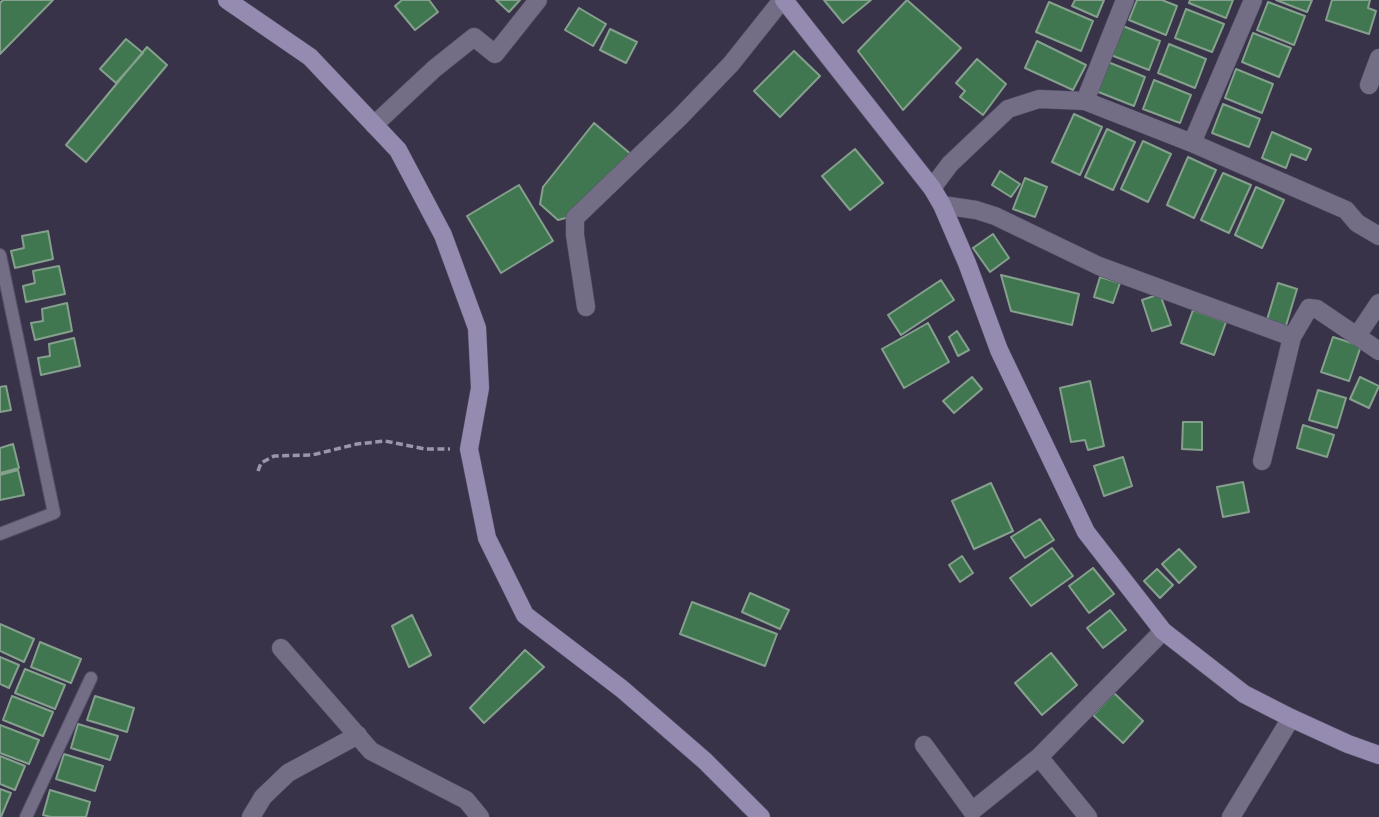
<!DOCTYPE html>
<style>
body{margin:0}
canvas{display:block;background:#39334a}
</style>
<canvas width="1379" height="817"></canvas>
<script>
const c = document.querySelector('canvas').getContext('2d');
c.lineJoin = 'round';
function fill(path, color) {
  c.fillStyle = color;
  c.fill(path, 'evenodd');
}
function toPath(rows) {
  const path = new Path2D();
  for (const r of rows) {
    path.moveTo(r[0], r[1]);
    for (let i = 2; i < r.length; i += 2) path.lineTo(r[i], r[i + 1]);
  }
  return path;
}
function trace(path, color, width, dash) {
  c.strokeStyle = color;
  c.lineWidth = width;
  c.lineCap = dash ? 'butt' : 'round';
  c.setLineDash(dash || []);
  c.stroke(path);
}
const building = toPath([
 [3,0,53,0,0,54,0,3,3,0],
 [402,0,429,0,438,12,415,30,395,6,402,0],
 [496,0,520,0,509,12,496,0],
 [824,0,871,0,843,23,824,0],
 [907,0,961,48,903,110,858,51,907,0],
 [1075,0,1104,0,1097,17,1072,6,1075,0],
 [1137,0,1162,0,1177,6,1166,35,1129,20,1137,0],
 [1190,0,1233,0,1226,18,1189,3,1190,0],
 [1276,0,1312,0,1307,12,1276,0],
 [1332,0,1370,0,1368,8,1376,11,1369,34,1326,20,1332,0],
 [1049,2,1093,21,1081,51,1036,32,1049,2],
 [1268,2,1305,16,1294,45,1257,30,1268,2],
 [579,8,606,24,593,46,565,30,579,8],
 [1186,9,1224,24,1212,52,1175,38,1186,9],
 [1123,26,1160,41,1149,70,1111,55,1123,26],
 [610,29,637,42,626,63,600,50,610,29],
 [1253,33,1291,48,1279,77,1242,62,1253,33],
 [126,39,143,53,116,83,100,69,126,39],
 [1037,41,1086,65,1073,90,1025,68,1037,41],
 [1169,44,1206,59,1195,88,1158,73,1169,44],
 [147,47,167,65,86,162,66,145,147,47],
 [794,51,820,76,780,117,754,91,794,51],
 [977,59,1006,84,983,115,960,97,965,91,956,83,977,59],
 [1108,62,1145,77,1134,106,1096,91,1108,62],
 [1236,69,1273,84,1262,113,1225,98,1236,69],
 [1154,80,1191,95,1180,123,1143,109,1154,80],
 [1223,104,1260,119,1249,147,1212,133,1223,104],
 [1074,114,1102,127,1080,175,1052,162,1074,114],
 [594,123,632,155,573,216,558,220,540,204,543,187,594,123],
 [1107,129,1135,142,1113,190,1085,177,1107,129],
 [1272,132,1311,149,1306,160,1291,154,1286,168,1262,158,1272,132],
 [1143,141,1171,154,1148,202,1121,189,1143,141],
 [855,149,883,183,850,210,822,176,855,149],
 [1188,157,1216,170,1194,218,1167,205,1188,157],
 [1000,171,1020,184,1011,197,992,185,1000,171],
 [1223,173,1251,185,1229,233,1201,220,1223,173],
 [1025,178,1047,187,1035,217,1013,209,1025,178],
 [519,185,553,241,501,273,467,216,519,185],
 [1256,187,1284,200,1262,248,1235,235,1256,187],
 [48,231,53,259,15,268,11,251,24,248,22,236,48,231],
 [993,234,1009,258,990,272,973,248,993,234],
 [59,266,65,294,26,302,23,286,35,283,33,271,59,266],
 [1001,275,1079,294,1072,325,1011,311,1001,275],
 [1100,277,1120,283,1113,303,1094,297,1100,277],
 [941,280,954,300,901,335,888,315,941,280],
 [1278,283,1297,289,1285,329,1266,323,1278,283],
 [1160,294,1171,325,1152,331,1142,300,1160,294],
 [67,303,72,331,35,340,31,323,43,321,42,309,67,303],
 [1193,310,1226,322,1214,355,1181,343,1193,310],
 [928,323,949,362,904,388,882,349,928,323],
 [957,331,969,350,958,356,949,337,957,331],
 [1333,337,1361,346,1349,381,1321,372,1333,337],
 [74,338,80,366,41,375,38,358,50,356,49,344,74,338],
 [972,377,982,389,954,413,943,401,972,377],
 [1360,377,1379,386,1369,408,1350,399,1360,377],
 [1090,381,1104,446,1088,450,1085,440,1071,442,1060,388,1090,381],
 [6,386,11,410,0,412,0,387,6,386],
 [1318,390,1346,398,1337,428,1309,420,1318,390],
 [1183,422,1202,422,1202,450,1182,449,1183,422],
 [1303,425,1334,435,1327,457,1297,448,1303,425],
 [13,444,19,468,0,473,0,448,13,444],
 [1123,457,1132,486,1104,496,1094,466,1123,457],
 [18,470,24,495,0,500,0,475,18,470],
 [1243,482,1249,512,1223,517,1217,487,1243,482],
 [991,483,1013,531,974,549,952,501,991,483],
 [1040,519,1054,540,1025,558,1011,537,1040,519],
 [1052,548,1073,576,1031,606,1010,578,1052,548],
 [1179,549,1196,567,1179,583,1162,564,1179,549],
 [962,556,973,573,960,582,949,565,962,556],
 [1093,568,1114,594,1089,613,1069,586,1093,568],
 [1157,569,1173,585,1160,598,1144,581,1157,569],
 [750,593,789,610,780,629,742,612,750,593],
 [692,602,777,634,765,666,680,634,692,602],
 [1110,610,1126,630,1103,648,1087,628,1110,610],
 [412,615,431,655,409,667,392,626,412,615],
 [0,624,34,639,24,662,0,651,0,624],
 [40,642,81,659,71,683,31,667,40,642],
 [525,650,544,667,484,723,470,708,525,650],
 [1051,653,1077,685,1042,715,1015,683,1051,653],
 [0,657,19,665,9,688,0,684,0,657],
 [25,669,65,685,55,709,15,693,25,669],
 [1114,693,1143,721,1123,743,1093,715,1114,693],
 [12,696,53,712,43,736,3,720,12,696],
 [95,696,134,708,127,732,87,720,95,696],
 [78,724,118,736,110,760,71,748,78,724],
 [0,725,39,740,29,764,0,753,0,725],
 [64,754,103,766,95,791,56,779,64,754],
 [0,756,25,766,15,790,0,784,0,756],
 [0,789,11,793,1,817,0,817,0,789],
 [50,790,90,802,86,817,51,817,43,815,50,790]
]);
fill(building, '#407751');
trace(building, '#85a08c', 2);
const lane = toPath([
 [0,255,54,513,0,534],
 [26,817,91,678]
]);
const street = toPath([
 [1369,85,1379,58],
 [1085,101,1125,0],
 [374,125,434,69,474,37,495,54,538,0],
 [1192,143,1253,0],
 [932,188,950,164,1008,109,1039,99,1085,101,1192,143,1346,210,1357,223,1379,236],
 [942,205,976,210,995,216,1099,266,1292,337],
 [586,307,575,235,575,218,680,117,731,64,782,0],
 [1357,336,1379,303],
 [1262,461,1292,337,1309,308,1317,309,1379,351],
 [281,648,371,751,466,800,480,817],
 [924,745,972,811,1039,757],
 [251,817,263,797,288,773,358,735],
 [1088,817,1039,757,1163,631],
 [1231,817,1291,718]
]);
const secondary = toPath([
 [227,0,310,57,398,150,443,235,477,328,480,388,469,449,487,538,525,615,622,689,705,761,761,817],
 [784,0,932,188,942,205,967,263,999,350,1086,532,1163,631,1244,694,1291,718,1348,744,1379,755]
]);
trace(lane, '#555066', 14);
trace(street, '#555066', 19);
trace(secondary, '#555066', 19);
trace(toPath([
 [258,471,261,463,274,456,312,455,357,444,385,441,425,449,450,449]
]), '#9b96a9', 3.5, [7, 3.5]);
trace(lane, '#736d85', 12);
trace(street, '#736d85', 18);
trace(secondary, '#958bb1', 18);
</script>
